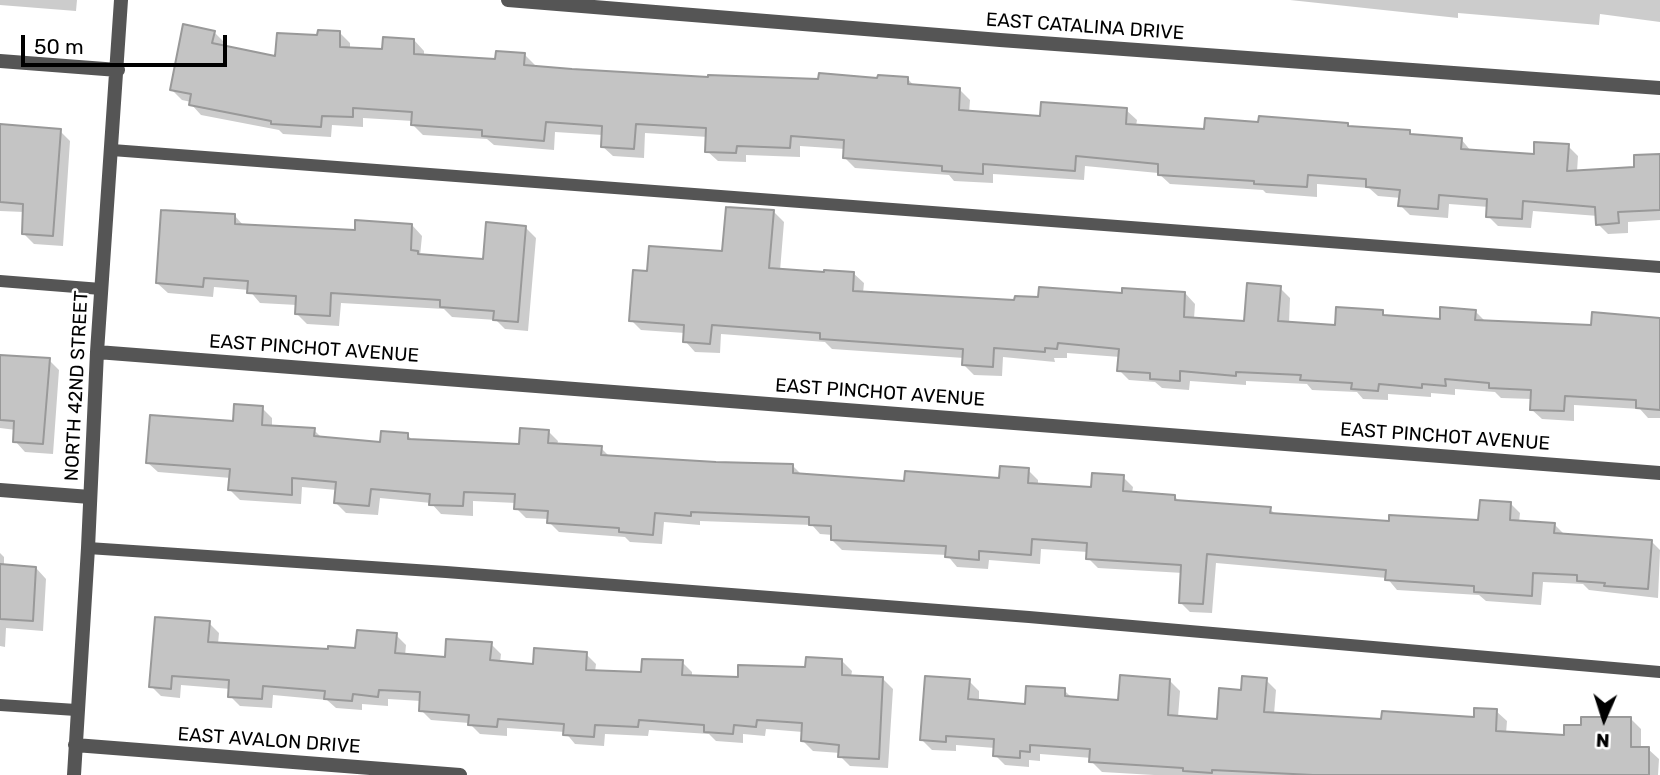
<!DOCTYPE html>
<style>
body{margin:0}
#map{position:relative;width:1660px;height:775px;overflow:hidden;background:#fff;font-family:Rubik,sans-serif}
canvas{display:block}
.north{position:absolute;left:1569px;top:684px;width:70px;height:70px;-webkit-text-stroke:5px #fff;paint-order:stroke;rotate:183deg;font-size:19px;font-weight:700;line-height:28px;text-align:center;color:#000}
.north::after{content:'';display:block;margin:auto;width:24px;height:32px;background:#000;clip-path:polygon(50% 0,100% 100%,50% 72%,0 100%)}
.scale{position:absolute;left:21px;top:35px;width:206px;height:32px;box-sizing:border-box;border:4px solid #000;border-top:0;padding-left:9px;font-size:21px;line-height:24px;white-space:nowrap;color:#000;-webkit-text-stroke:5px #fff;paint-order:stroke}
</style>
<div id="map">
<canvas width="1660" height="775"></canvas>
<div class="north">N</div>
<div class="scale">50 m</div>
</div>
<script>
const c = document.querySelector('canvas').getContext('2d');
c.lineJoin = 'round';
function fill(path, color) {
  c.fillStyle = color;
  c.fill(path, 'evenodd');
}
function toPath(rows) {
  const path = new Path2D();
  for (const r of rows) {
    path.moveTo(r[0], r[1]);
    for (let i = 2; i < r.length; i += 2) path.lineTo(r[i], r[i + 1]);
  }
  return path;
}
function trace(path, color, width, dash) {
  c.strokeStyle = color;
  c.lineWidth = width;
  c.lineCap = dash ? 'butt' : 'round';
  c.setLineDash(dash || []);
  c.stroke(path);
}
function label(font, color, halo, rows, align = 'center') {
  c.font = font + ' Rubik,sans-serif';
  c.lineWidth = 5;
  c.setLineDash([]);
  c.textBaseline = 'middle';
  c.strokeStyle = halo;
  c.fillStyle = color;
  for (const [text, x, y, turn = 0] of rows) {
    c.save();
    c.translate(x, y);
    c.rotate((+turn || 0) * Math.PI / 180);
    c.textAlign = isNaN(turn) ? turn : align;
    if (halo) c.strokeText(text, 0, 0);
    c.fillText(text, 0, 0);
    c.restore();
  }
}
fill(toPath([
 [0,0,77,0,76,11,0,5],
 [1290,0,1660,0,1660,22,1600,14,1599,25,1458,13,1458,18],
 [214,32,224,42,223,47,277,58,319,37,340,33,350,43,350,49,384,51,414,40,424,51,424,56,497,61,524,54,535,65,534,68,710,79,820,81,908,79,915,87,960,90,970,100,969,113,1042,118,1126,110,1137,120,1136,126,1205,131,1260,124,1348,125,1351,128,1410,132,1413,136,1461,139,1471,151,1536,156,1568,146,1578,156,1577,172,1636,169,1660,156,1660,220,1628,222,1628,233,1608,234,1598,224,1598,216,1533,211,1531,228,1498,226,1488,216,1489,207,1449,204,1448,218,1410,215,1400,205,1401,198,1378,196,1369,188,1317,184,1317,197,1266,193,1263,190,1170,184,1158,173,1085,166,1084,180,993,174,993,183,954,181,949,175,855,168,845,158,845,149,800,146,800,157,746,155,746,162,718,161,707,151,708,137,645,133,644,158,613,156,602,146,603,135,555,132,554,150,494,145,487,139,423,135,413,125,413,121,363,118,363,127,332,125,331,137,283,134,279,130,201,115,191,104,191,102,182,100,172,90],
 [0,126,60,131,70,141,63,246,34,244,23,233,24,212,0,211],
 [774,212,784,222,780,271,853,273,864,283,863,293,1016,302,1185,293,1195,304,1194,319,1246,323,1280,288,1290,298,1289,323,1337,327,1382,312,1387,317,1441,321,1475,311,1486,322,1593,326,1660,319,1660,418,1648,418,1640,409,1574,405,1574,421,1542,419,1531,409,1532,399,1501,398,1495,392,1455,389,1455,395,1431,393,1431,397,1388,394,1388,400,1363,399,1357,392,1312,390,1307,384,1246,381,1246,385,1190,381,1189,390,1162,388,1155,382,1129,380,1119,370,1120,357,1067,353,1067,358,1054,358,1055,362,1003,357,1002,376,974,375,964,365,964,358,832,349,825,342,721,334,720,353,695,352,685,341,685,333,641,330,631,320,649,273,724,253],
 [235,216,244,226,356,232,412,225,422,236,420,256,485,261,526,228,536,238,528,331,505,329,496,320,452,317,444,309,341,303,339,326,307,324,297,314,297,305,260,303,249,290,214,287,213,297,168,293,157,283],
 [0,357,49,360,59,370,53,454,25,452,15,441,16,430,0,428],
 [262,408,272,418,272,427,314,430,323,439,381,444,407,435,414,441,520,446,548,431,558,441,557,445,601,448,610,457,716,464,792,465,802,475,905,483,1000,480,1028,470,1038,480,1038,486,1092,489,1123,477,1133,487,1132,493,1174,496,1180,502,1270,509,1276,515,1390,523,1480,522,1510,503,1520,513,1519,522,1554,524,1565,535,1651,541,1660,550,1658,598,1589,590,1583,584,1543,582,1541,605,1486,601,1479,595,1397,590,1387,578,1216,563,1212,613,1190,612,1180,602,1183,573,1098,568,1088,558,1088,552,1041,549,1040,564,989,560,988,569,957,567,947,555,842,550,832,540,833,535,820,534,812,525,700,521,700,525,664,522,662,544,630,542,625,537,559,532,549,522,549,519,526,518,516,508,516,503,473,501,473,516,441,514,431,503,380,498,378,515,346,513,336,503,337,490,302,487,301,504,240,500,230,490,231,478,158,472,148,463],
 [0,553,4,557,4,566,36,568,46,579,43,631,6,628,5,647,0,646],
 [209,623,219,633,218,644,329,651,357,650,396,635,406,645,405,656,447,659,491,644,501,654,500,663,535,666,586,654,596,664,595,672,643,674,682,662,692,672,692,677,739,679,842,661,852,671,851,677,883,679,893,689,888,768,850,766,840,756,840,753,813,751,803,741,803,732,766,729,765,736,743,734,743,743,716,741,709,734,649,730,648,736,605,734,604,746,575,744,565,732,507,728,507,736,480,734,469,723,431,720,421,710,421,701,388,699,388,706,362,704,362,710,336,708,327,700,273,695,272,708,240,706,230,696,231,689,181,685,180,698,161,696,151,686],
 [1266,680,1276,690,1274,714,1383,721,1475,719,1496,711,1507,721,1506,734,1566,737,1582,727,1631,719,1641,729,1641,749,1648,749,1659,759,1658,775,1154,775,1102,772,1091,761,1092,758,1040,754,1040,761,1029,760,1029,767,1005,765,995,755,995,748,956,745,956,751,932,750,922,740,969,681,979,691,979,702,1026,706,1064,690,1073,699,1120,702,1170,681,1180,691,1178,717,1218,720,1243,691]
]), '#0003');
const building = toPath([
 [183,24,215,31,212,43,275,56,277,33,317,35,318,30,340,31,340,47,382,49,383,37,414,39,414,54,495,59,496,51,525,53,524,65,572,69,708,77,708,75,818,79,819,73,877,78,878,75,908,77,908,84,960,88,959,110,1040,116,1041,102,1127,108,1126,124,1204,129,1205,118,1258,122,1259,116,1348,123,1348,126,1410,130,1410,134,1462,138,1461,149,1534,154,1534,142,1569,144,1567,171,1634,167,1634,155,1660,154,1660,210,1618,212,1619,223,1596,225,1595,207,1523,201,1522,219,1486,217,1487,199,1439,195,1438,209,1398,206,1400,190,1366,187,1366,179,1308,175,1307,187,1254,184,1254,181,1158,175,1158,164,1076,156,1075,171,983,164,983,174,942,171,942,166,843,158,844,140,791,136,790,148,737,146,736,153,705,152,706,128,636,124,634,149,601,147,602,126,546,122,544,141,482,136,482,130,411,125,412,112,353,108,353,117,322,116,321,127,271,124,271,121,189,105,191,94,170,90,183,24],
 [0,124,61,129,53,236,22,234,23,204,0,202,0,124],
 [726,207,774,210,769,268,824,272,824,270,854,272,853,291,1014,300,1015,296,1038,297,1039,287,1122,293,1122,288,1185,292,1184,317,1244,321,1247,283,1281,286,1278,321,1335,325,1336,307,1383,310,1383,315,1440,319,1440,307,1476,310,1475,320,1591,325,1592,312,1660,318,1660,410,1636,408,1636,400,1565,396,1564,411,1530,410,1531,390,1489,388,1489,383,1445,379,1446,386,1422,384,1422,388,1379,384,1378,391,1351,389,1352,383,1300,380,1301,375,1236,372,1236,376,1180,371,1180,381,1150,379,1150,373,1117,371,1119,349,1058,343,1057,349,1045,348,1045,352,994,348,993,367,962,365,963,349,820,339,820,333,712,325,710,344,683,342,684,325,629,321,633,270,647,271,649,246,722,251,726,207],
 [161,210,235,214,235,224,355,230,355,220,412,224,411,250,418,251,418,254,483,259,486,222,526,226,518,322,493,320,494,311,440,307,440,300,331,293,330,316,295,314,296,296,247,293,248,281,204,278,203,287,156,283,161,210],
 [0,355,50,358,43,444,13,442,14,421,0,420,0,355],
 [234,404,263,406,262,425,315,428,314,436,380,442,381,431,408,433,408,439,519,444,520,428,549,430,548,443,602,446,601,455,716,462,793,464,793,473,904,481,905,471,999,478,1000,466,1029,468,1028,483,1091,487,1092,473,1124,475,1123,491,1175,495,1175,500,1271,507,1270,513,1389,521,1389,515,1478,520,1480,500,1511,502,1510,520,1555,523,1554,533,1652,540,1648,589,1604,586,1605,583,1577,581,1577,575,1533,573,1532,596,1474,592,1474,586,1385,580,1386,570,1207,554,1203,604,1179,603,1181,565,1086,559,1087,543,1032,539,1031,555,979,551,979,560,945,557,946,546,831,540,831,526,809,525,809,517,691,512,691,516,655,513,653,535,619,532,619,528,547,523,548,511,514,509,515,494,464,492,463,506,429,505,430,494,371,489,369,506,334,503,336,482,292,478,292,495,228,490,230,469,146,463,150,415,233,421,234,404],
 [0,564,36,567,33,621,0,619,0,564],
 [155,617,210,621,208,642,328,649,328,646,355,648,357,630,397,633,395,653,445,657,446,639,492,642,490,660,533,664,534,648,587,652,586,670,641,672,642,659,683,660,682,675,738,677,738,665,805,667,806,657,842,659,842,675,883,677,879,759,838,757,839,745,801,741,802,723,757,720,756,727,734,725,733,734,704,732,704,725,639,720,638,727,595,725,594,737,563,735,564,724,498,719,497,727,468,725,469,715,419,711,420,692,379,690,378,697,353,694,352,701,324,699,325,691,263,686,262,699,228,697,229,680,172,676,171,689,149,687,155,617],
 [1120,675,1170,679,1168,715,1217,719,1219,688,1241,690,1242,676,1267,678,1264,712,1381,719,1382,711,1474,717,1474,708,1497,709,1496,731,1564,735,1564,725,1581,725,1581,717,1631,717,1631,747,1649,747,1649,775,1313,775,1212,770,1212,773,1183,771,1183,768,1089,762,1090,749,1030,745,1030,752,1020,751,1020,758,993,756,994,739,946,736,946,742,920,740,925,676,970,679,968,699,1025,704,1026,686,1065,688,1065,696,1118,700,1120,675]
]);
fill(building, '#c4c4c4');
trace(building, '#999', 2);
trace(toPath([
 [112,150,1660,267],
 [0,281,101,289],
 [88,548,446,572,1029,617,1660,672],
 [0,705,76,710]
]), '#555', 12);
trace(toPath([
 [508,0,1000,40,1660,88],
 [0,61,118,70],
 [97,352,1660,473],
 [0,490,90,497],
 [75,745,460,775],
 [74,775,88,548,97,352,121,0]
]), '#555', 14);
label('19px', '#000', '#fff', [
 ["EAST CATALINA DRIVE",1085,27,4],
 ["EAST PINCHOT AVENUE",314,349,4],
 ["NORTH 42ND STREET",77,386,-87],
 ["EAST PINCHOT AVENUE",880,393,4],
 ["EAST PINCHOT AVENUE",1445,437,4],
 ["EAST AVALON DRIVE",269,741,4]
]);
</script>
